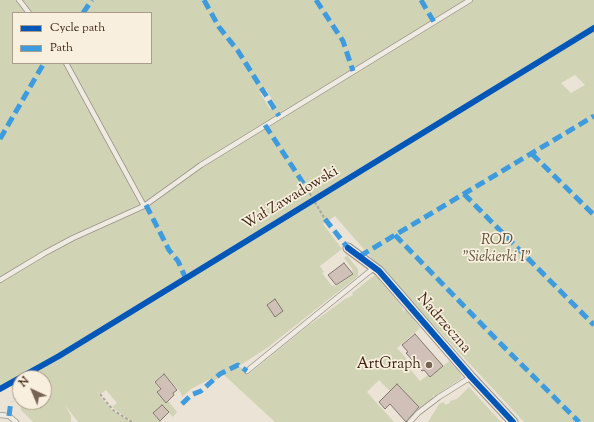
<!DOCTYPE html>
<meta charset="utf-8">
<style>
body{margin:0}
#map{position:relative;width:594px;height:422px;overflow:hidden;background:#ebe3d5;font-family:"Sorts Mill Goudy",serif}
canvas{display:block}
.legend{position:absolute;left:12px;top:12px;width:140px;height:52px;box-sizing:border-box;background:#f8efde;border:1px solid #ab9b8a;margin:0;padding:5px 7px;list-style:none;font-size:12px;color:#381d0d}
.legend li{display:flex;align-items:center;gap:8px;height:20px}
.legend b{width:20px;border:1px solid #ab9b8a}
.north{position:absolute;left:12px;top:370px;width:40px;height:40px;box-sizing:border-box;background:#f8efde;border:1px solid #ab9b8a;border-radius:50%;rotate:316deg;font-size:11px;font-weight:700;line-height:16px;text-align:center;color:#381d0d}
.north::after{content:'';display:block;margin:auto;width:14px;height:18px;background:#776253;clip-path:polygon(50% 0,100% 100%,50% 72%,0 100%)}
</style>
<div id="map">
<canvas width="594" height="422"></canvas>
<ul class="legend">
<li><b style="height:5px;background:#0057b8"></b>Cycle path</li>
<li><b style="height:5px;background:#3e9bde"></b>Path</li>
</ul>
<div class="north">N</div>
</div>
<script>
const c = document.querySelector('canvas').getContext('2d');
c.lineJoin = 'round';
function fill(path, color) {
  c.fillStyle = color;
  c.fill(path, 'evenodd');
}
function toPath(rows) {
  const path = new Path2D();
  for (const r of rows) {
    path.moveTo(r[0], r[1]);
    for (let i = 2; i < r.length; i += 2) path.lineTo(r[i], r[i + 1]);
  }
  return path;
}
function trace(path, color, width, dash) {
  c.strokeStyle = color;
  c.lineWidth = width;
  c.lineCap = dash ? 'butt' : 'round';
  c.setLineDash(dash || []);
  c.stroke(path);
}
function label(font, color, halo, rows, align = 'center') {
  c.font = font + ' "Sorts Mill Goudy",serif';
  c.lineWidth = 3.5;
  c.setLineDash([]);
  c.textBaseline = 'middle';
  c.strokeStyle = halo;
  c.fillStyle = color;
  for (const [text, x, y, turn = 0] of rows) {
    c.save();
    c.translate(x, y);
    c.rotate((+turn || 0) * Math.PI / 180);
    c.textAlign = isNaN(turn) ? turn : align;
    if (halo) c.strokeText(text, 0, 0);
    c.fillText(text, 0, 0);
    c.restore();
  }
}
fill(toPath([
 [0,0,594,0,594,422,524,422,381,269,335,216,323,224,342,249,320,266,324,272,322,273,332,286,334,285,335,287,354,274,352,271,353,270,344,258,347,256,346,254,358,269,358,276,267,348,239,366,249,374,304,329,345,299,353,295,352,293,375,275,401,305,403,311,406,310,420,328,397,348,412,365,409,368,420,381,428,375,430,377,449,361,460,373,462,378,435,396,433,395,433,398,423,406,420,408,397,385,390,391,379,380,367,392,394,422,275,422,223,374,208,386,210,379,191,389,182,397,181,393,178,389,163,374,154,382,160,389,157,392,166,402,168,401,177,412,173,417,162,405,153,414,161,422,133,422,112,407,117,403,106,390,101,394,100,393,98,394,112,410,131,422,78,422,65,405,71,416,71,422,33,422,21,410,20,402,44,402,44,378,20,378,20,400,8,382,0,386],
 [13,13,151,13,151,63,13,63],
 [575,75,585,85,571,93,561,83],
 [266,89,275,105,270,109,260,93],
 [469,387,501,422,428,422,439,404,444,402,445,405,450,403,450,401,457,399]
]), '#d0d3b4');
const building = toPath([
 [344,263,353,274,336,285,328,275,344,263],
 [275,299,283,311,275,317,267,305,275,299],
 [415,334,443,366,430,377,424,370,422,371,406,353,408,352,402,345,415,334],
 [164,374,177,390,173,393,174,395,166,403,157,392,161,389,155,382,164,374],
 [397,384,419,407,406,422,390,404,385,409,379,402,397,384],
 [162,405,169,412,160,421,153,413,162,405]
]);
fill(building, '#d1c0b8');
trace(building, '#81786f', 1);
const service = toPath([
 [19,0,29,13],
 [66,63,144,206],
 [0,280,45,253,73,238,144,206,201,165,470,0],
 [247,371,375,267],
 [0,415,9,416,16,422],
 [410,422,418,413,439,397,471,377]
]);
const minor = toPath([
 [348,248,379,271,471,377,513,422]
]);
trace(service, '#9b9389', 6);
trace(minor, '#9b9389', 11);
trace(toPath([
 [307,189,325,219],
 [100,394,113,410,132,422]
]), '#aba69f', 2, [3, 2]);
trace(service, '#efebe3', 4.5);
trace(minor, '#efebe3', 9);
trace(toPath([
 [204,0,219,27,238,51,279,116],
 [316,0,343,41,353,71],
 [421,0,434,22],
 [83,13,92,0],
 [265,125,307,189],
 [0,139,44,63],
 [532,154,594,215],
 [464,194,594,325],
 [146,205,169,250,178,261,186,279],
 [325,219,348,248],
 [395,235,495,338,579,422],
 [360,256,594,116],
 [182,404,191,395,201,391,220,374,238,365,247,371],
 [9,416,11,401]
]), '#3e9bde', 5, [10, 5]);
trace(toPath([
 [348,248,379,271,471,377,513,422],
 [0,389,59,356,594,28]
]), '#0057b8', 6);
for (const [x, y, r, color] of [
 [429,365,4,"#776253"]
]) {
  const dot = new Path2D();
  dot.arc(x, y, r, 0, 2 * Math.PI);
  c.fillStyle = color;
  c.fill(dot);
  trace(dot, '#f8efde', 1.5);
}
label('15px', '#381d0d', '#f8efde', [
 ["Wał Zawadowski",291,199,-31],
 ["Nadrzeczna",443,324,49]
]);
label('italic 15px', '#5f5037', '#f8efde', [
 ["ROD",497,241],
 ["\"Siekierki I\"",497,258]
]);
label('15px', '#381d0d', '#f8efde', [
 ["ArtGraph",421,365]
], 'right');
</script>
